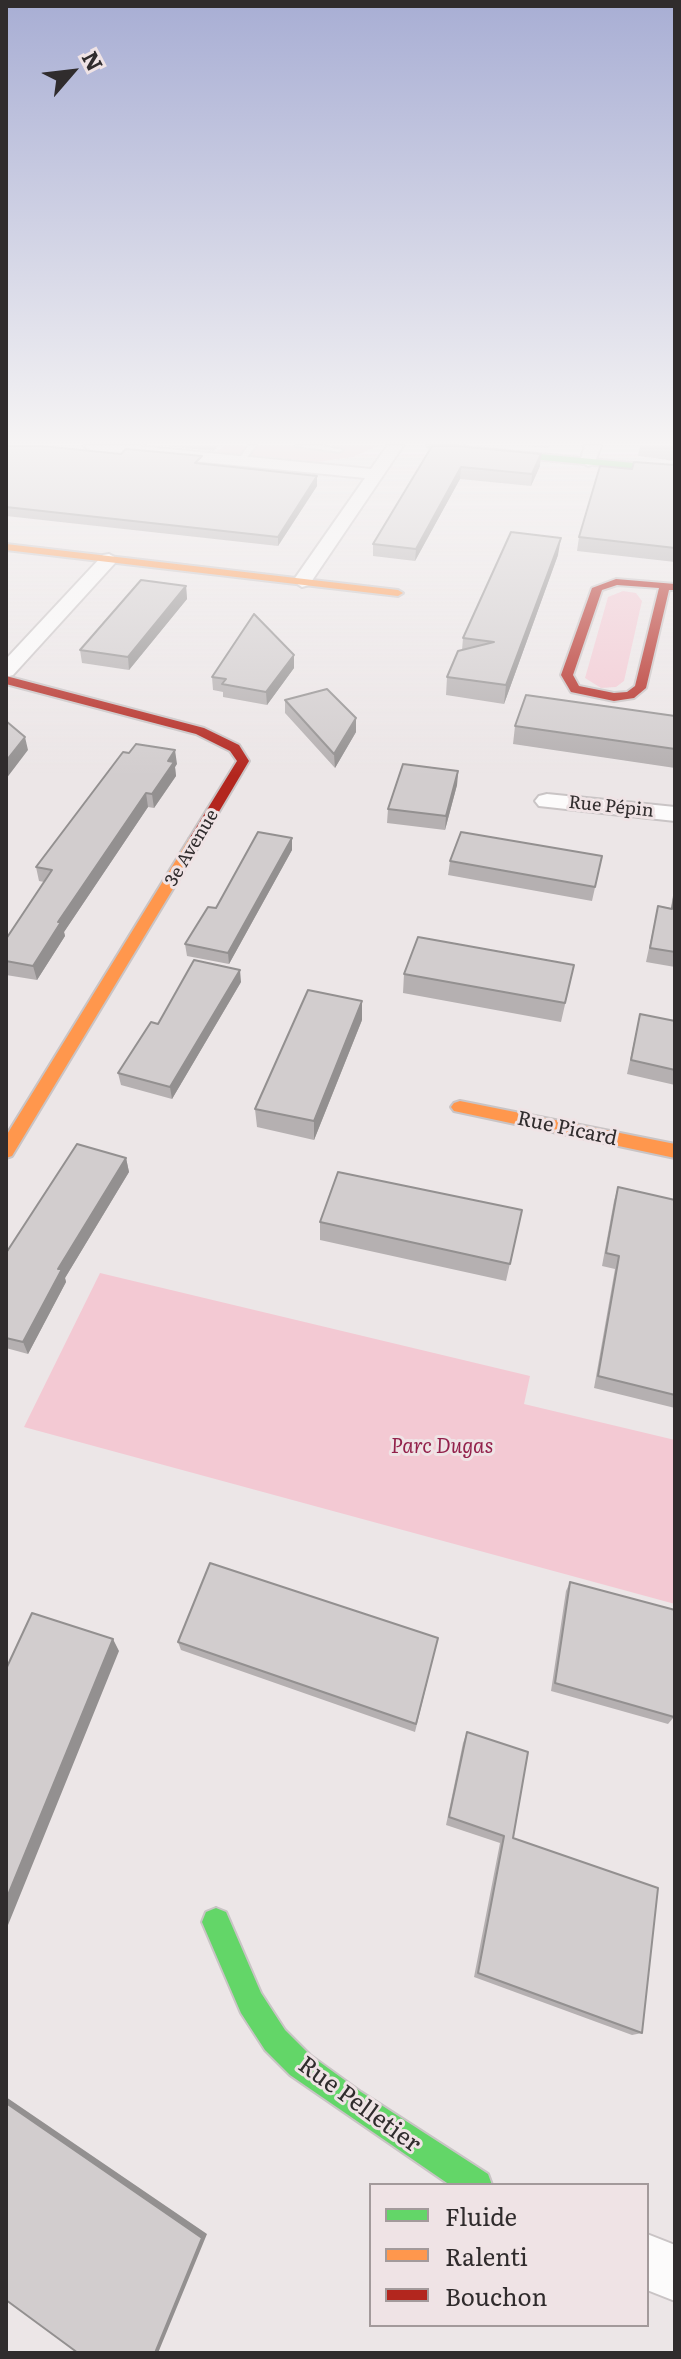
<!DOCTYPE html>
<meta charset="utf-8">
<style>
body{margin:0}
#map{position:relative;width:681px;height:2359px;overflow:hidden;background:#ece6e7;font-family:Literata,serif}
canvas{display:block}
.frame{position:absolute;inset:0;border:8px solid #302c2d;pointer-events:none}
.legend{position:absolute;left:369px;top:2183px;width:280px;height:144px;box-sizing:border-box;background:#efe3e5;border:2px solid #a39a9b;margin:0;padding:10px 14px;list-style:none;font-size:24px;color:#302c2d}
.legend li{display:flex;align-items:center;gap:16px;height:40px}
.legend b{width:40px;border:2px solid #a39a9b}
.north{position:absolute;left:32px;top:32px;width:80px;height:80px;-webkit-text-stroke:6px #efe3e5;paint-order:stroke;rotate:62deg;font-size:22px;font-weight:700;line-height:32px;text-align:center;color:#302c2d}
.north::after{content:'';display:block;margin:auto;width:28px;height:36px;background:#302c2d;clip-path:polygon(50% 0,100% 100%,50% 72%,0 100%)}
</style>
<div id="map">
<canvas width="681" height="2359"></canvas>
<div class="frame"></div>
<ul class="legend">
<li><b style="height:10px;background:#63d668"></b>Fluide</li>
<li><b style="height:10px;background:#ff974d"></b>Ralenti</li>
<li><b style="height:10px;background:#b3261e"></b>Bouchon</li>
</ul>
<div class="north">N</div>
</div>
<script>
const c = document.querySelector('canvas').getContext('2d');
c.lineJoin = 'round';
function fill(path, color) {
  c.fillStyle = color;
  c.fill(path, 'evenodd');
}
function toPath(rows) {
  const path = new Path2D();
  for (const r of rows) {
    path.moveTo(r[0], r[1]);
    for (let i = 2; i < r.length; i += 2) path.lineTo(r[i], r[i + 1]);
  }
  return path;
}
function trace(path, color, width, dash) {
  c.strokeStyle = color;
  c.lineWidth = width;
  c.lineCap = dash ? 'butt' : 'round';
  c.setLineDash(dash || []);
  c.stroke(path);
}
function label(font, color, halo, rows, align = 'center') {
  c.font = font + ' Literata,serif';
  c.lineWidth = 6;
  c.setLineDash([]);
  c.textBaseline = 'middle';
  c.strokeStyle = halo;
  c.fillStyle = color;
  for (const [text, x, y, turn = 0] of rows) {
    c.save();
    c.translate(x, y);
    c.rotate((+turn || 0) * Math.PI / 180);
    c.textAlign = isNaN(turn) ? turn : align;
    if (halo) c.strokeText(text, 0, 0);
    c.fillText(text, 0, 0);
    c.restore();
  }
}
fill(toPath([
 [223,446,377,446,353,457,318,462,217,452],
 [623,591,636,593,642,601,624,681,616,687,601,688,585,678,608,597],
 [100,1273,530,1376,524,1404,675,1440,675,1604,24,1427]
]), '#f3c9d3');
const lane = toPath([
 [248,446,256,446,243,462,237,462,248,446],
 [296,446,321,446,343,450,339,452,296,446]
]);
const street = toPath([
 [84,446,138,446,371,469,387,446,403,446,309,585,302,587,293,581,365,478,92,451,84,446],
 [585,446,601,446,594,464,588,466,580,461,585,446],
 [109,554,118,559,115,563,13,675,6,677,6,659,103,555,109,554],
 [547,794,675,807,675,821,539,806,535,801,539,796,547,794],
 [647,2234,675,2245,675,2301,647,2290,647,2234]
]);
const fast = toPath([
 [427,446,456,446,675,467,675,473,431,449,427,446],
 [216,1908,226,1912,261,1993,285,2030,310,2055,361,2092,488,2174,492,2185,450,2185,290,2075,265,2050,241,2013,202,1922,206,1912,216,1908]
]);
const slow = toPath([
 [6,544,398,590,403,593,398,596,6,550,6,544],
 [196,835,203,839,12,1156,6,1158,6,1136,189,839,196,835],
 [460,1101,675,1144,675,1158,454,1111,451,1107,454,1103,460,1101]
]);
const jam = toPath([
 [616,579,675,584,675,590,669,590,646,688,634,698,614,701,571,692,561,675,592,588,616,579],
 [617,585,659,588,635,686,627,692,614,693,579,686,573,675,602,590,617,585],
 [6,676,204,728,239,745,249,761,201,842,191,842,189,839,237,761,230,751,196,734,6,684,6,676]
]);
trace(lane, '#c9c4c5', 4);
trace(street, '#c9c4c5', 4);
trace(fast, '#c9c4c5', 4);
trace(slow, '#c9c4c5', 4);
trace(jam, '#c9c4c5', 4);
fill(lane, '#fcfbfb');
fill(street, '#fcfbfb');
fill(fast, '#63d668');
fill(slow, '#ff974d');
fill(jam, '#b3261e');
fill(toPath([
 [6,446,202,464,317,476,317,486,278,546,6,516],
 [167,446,218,446,214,451],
 [432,446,540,466,531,486,460,479,415,561,373,556,373,544],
 [525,446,549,446,548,448],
 [640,446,675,446,675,461,638,456],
 [675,465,675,562,577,551,579,537,632,469],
 [558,555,504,704,446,695,447,677,462,650,463,638],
 [186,586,187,599,129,670,82,663,80,650],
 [294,655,294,668,267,705,223,697,223,692,213,690,212,677],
 [285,700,356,718,356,732,335,768,285,713],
 [675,716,675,768,513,744,515,726],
 [177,764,175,767,176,776,154,808,148,807,64,932,65,936,37,980,6,975,6,939,44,882,39,881,36,867],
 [458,771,457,785,445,830,387,823,388,809],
 [292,838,292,850,229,964,187,956,185,944,216,908],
 [602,856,592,901,448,875,450,861],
 [675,883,675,967,646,962,658,906,671,908],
 [574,965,561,1022,403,993,404,974],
 [241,982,172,1099,121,1085,118,1073,158,1024],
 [640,1014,675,1021,675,1085,627,1074],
 [362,1020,314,1140,257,1127,255,1109],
 [126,1158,129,1172,65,1278,66,1282,28,1354,6,1348,6,1253],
 [618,1187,675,1200,675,1408,594,1388,615,1269,602,1266,614,1201],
 [522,1210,506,1281,320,1240,320,1222],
 [570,1582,674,1717,668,1724,551,1691,566,1591],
 [438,1638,415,1732,181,1650,178,1642],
 [467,1732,513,1838,642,2033,632,2035,474,1977,500,1843,446,1825,463,1743]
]), '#b5b0b1');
fill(toPath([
 [541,454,540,466,531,486,532,474],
 [461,467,460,479,415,561,416,549],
 [317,476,317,486,278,546,278,537],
 [561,538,558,555,504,704,506,685],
 [186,586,187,599,129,670,128,657],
 [294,655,294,668,267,705,266,692],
 [356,718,356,732,335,768,334,754],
 [25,737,28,750,6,779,6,761],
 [175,750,177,764,175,767,176,776,154,808,152,794,168,761],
 [458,771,457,785,445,830,446,816],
 [146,793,148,807,64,932,65,936,37,980,33,966,58,922],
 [292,838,292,850,229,964,228,953],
 [240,970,241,982,172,1099,170,1087],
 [362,1001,362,1020,314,1140,314,1121],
 [126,1158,129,1172,65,1278,66,1282,28,1354,23,1342,58,1269],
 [113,1639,119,1651,6,1930,6,1900],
 [6,2097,207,2234,158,2353,155,2353,6,2103]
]), '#939090');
const building = toPath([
 [6,446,42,446,121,454,126,449,202,456,195,463,317,476,278,537,6,507,6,446],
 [432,446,456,446,541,454,532,474,461,467,416,549,373,544,432,446],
 [634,462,675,465,675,548,579,537,600,466,632,469,634,462],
 [511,532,561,538,506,685,447,677,458,651,494,642,463,638,511,532],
 [141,580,186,586,128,657,80,650,141,580],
 [254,614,294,655,266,692,222,684,226,679,212,677,254,614],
 [327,689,356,718,334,754,285,700,327,689],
 [526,695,675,716,675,749,515,726,526,695],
 [6,721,25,737,6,761,6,721],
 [136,744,175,750,168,761,174,762,152,794,146,793,58,922,61,922,33,966,6,961,6,939,52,870,36,867,123,752,129,753,136,744],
 [403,764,458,771,446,816,388,809,403,764],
 [258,832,292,838,228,953,185,944,208,907,216,908,258,832],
 [461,832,602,856,595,887,450,861,461,832],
 [675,892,675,952,650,948,658,906,672,909,675,892],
 [418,937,574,965,565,1003,404,974,418,937],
 [194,960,240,970,170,1087,118,1073,151,1022,158,1024,194,960],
 [308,990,362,1001,314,1121,255,1109,308,990],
 [640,1014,675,1021,675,1070,631,1060,640,1014],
 [77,1144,126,1158,58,1269,62,1269,23,1342,6,1338,6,1253,77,1144],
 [338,1172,522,1210,510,1264,320,1222,338,1172],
 [618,1187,675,1200,675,1395,598,1376,619,1256,606,1253,618,1187],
 [210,1563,438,1638,416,1724,178,1642,210,1563],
 [570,1582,675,1610,674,1717,555,1683,570,1582],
 [32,1613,113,1639,6,1900,6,1669,32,1613],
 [467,1732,528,1752,513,1838,658,1888,642,2033,478,1973,504,1836,449,1817,467,1732],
 [6,2103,202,2238,155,2353,78,2353,6,2300,6,2103]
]);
fill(building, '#d2cdce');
trace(building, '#939090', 2);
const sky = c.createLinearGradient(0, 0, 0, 776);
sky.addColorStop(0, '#a8aed4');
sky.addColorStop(0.57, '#f6f4f4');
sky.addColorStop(1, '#f6f4f400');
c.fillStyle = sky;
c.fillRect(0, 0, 681, 776);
label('18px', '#302c2d', '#efe3e5', [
 ["Rue Pépin",611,807,6],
 ["3e Avenue",192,848,-59]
]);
label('20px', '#302c2d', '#efe3e5', [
 ["Rue Picard",567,1129,12]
]);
label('italic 20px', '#92214b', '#efe3e5', [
 ["Parc Dugas",442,1447]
]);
label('24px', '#302c2d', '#efe3e5', [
 ["Rue Pelletier",359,2105,36]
]);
</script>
